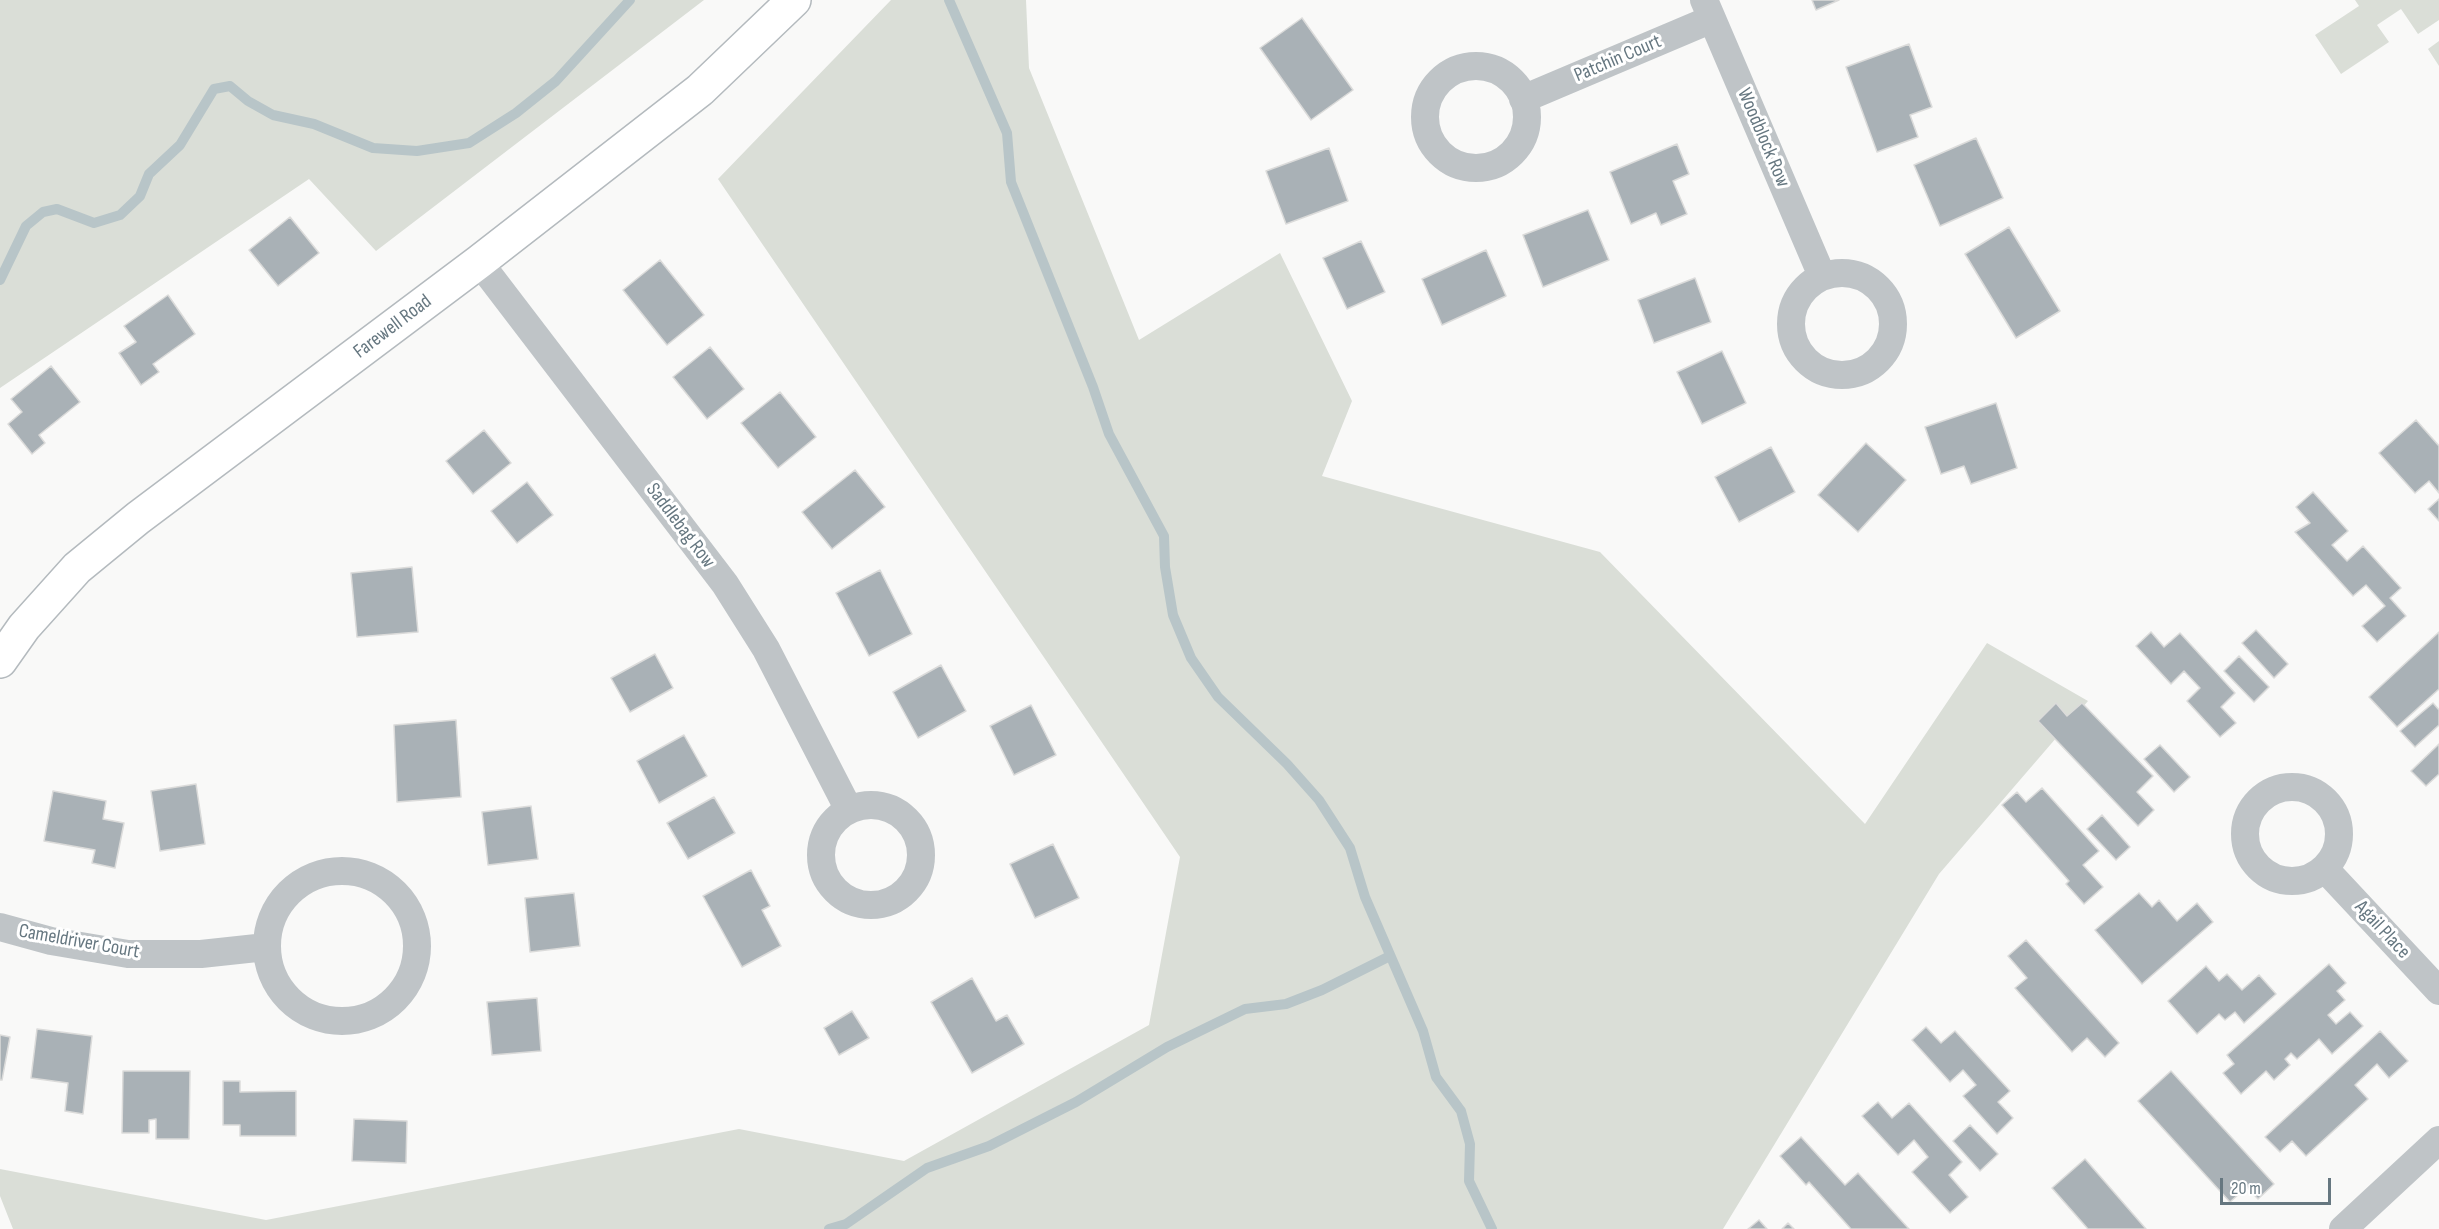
<!DOCTYPE html>
<style>
body{margin:0}
#map{position:relative;width:2439px;height:1229px;overflow:hidden;background:#f9f9f8;font-family:"Sofia Sans Condensed",sans-serif}
canvas{display:block}
.scale{position:absolute;left:2220px;top:1178px;width:111px;height:27px;box-sizing:border-box;border:3px solid #667780;border-top:0;padding-left:8px;font-size:18px;line-height:21px;white-space:nowrap;color:#667780;-webkit-text-stroke:4px #fff;paint-order:stroke}
</style>
<div id="map">
<canvas width="2439" height="1229"></canvas>
<div class="scale">20 m</div>
</div>
<script>
const c = document.querySelector('canvas').getContext('2d');
c.lineJoin = 'round';
function fill(path, color) {
  c.fillStyle = color;
  c.fill(path, 'evenodd');
}
function toPath(rows) {
  const path = new Path2D();
  for (const r of rows) {
    if (r.length === 3) {
      path.moveTo(r[0] + r[2], r[1]);
      path.arc(r[0], r[1], r[2], 0, 2 * Math.PI);
      continue;
    }
    path.moveTo(r[0], r[1]);
    for (let i = 2; i < r.length; i += 2) path.lineTo(r[i], r[i + 1]);
  }
  return path;
}
function trace(path, color, width, dash) {
  c.strokeStyle = color;
  c.lineWidth = width;
  c.lineCap = dash ? 'butt' : 'round';
  c.setLineDash(dash || []);
  c.stroke(path);
}
function label(font, color, halo, rows, align = 'center') {
  c.font = font + ' "Sofia Sans Condensed",sans-serif';
  c.lineWidth = 6;
  c.setLineDash([]);
  c.textBaseline = 'middle';
  c.strokeStyle = halo;
  c.fillStyle = color;
  for (const [text, x, y, turn = 0] of rows) {
    c.save();
    c.translate(x, y);
    c.rotate((+turn || 0) * Math.PI / 180);
    c.textAlign = isNaN(turn) ? turn : align;
    if (halo) c.strokeText(text, 0, 0);
    c.fillText(text, 0, 0);
    c.restore();
  }
}
fill(toPath([
 [0,0,704,0,376,251,309,179,0,388],
 [891,0,1026,0,1029,68,1139,340,1280,253,1352,401,1322,476,1600,552,1865,824,1987,643,2088,701,1939,874,1723,1229,13,1229,0,1196,0,1169,266,1220,739,1129,904,1161,1149,1025,1180,857,718,179],
 [2355,0,2439,0,2439,20,2418,34,2401,9,2377,25,2389,42,2341,74,2315,35,2359,6],
 [2439,41,2439,66,2428,49]
]), '#daded7');
trace(toPath([
 [949,0,1007,133,1011,182,1093,387,1109,434,1164,536,1165,567,1173,615,1191,658,1218,697,1287,764,1319,800,1350,848,1365,897,1423,1031,1436,1077,1461,1111,1470,1144,1469,1181,1492,1229],
 [0,280,26,226,43,212,57,209,94,223,120,215,140,196,149,174,180,145,214,89,230,86,248,101,273,115,314,124,373,148,417,151,469,143,516,113,556,81,630,0],
 [829,1229,846,1224,927,1168,989,1146,1076,1102,1167,1047,1245,1009,1286,1004,1322,990,1390,956]
]), '#b8c5c8', 10);
const building = toPath([
 [1812,0,1839,0,1816,10,1812,0],
 [1302,18,1353,90,1311,120,1260,48,1302,18],
 [1909,44,1932,107,1910,115,1918,137,1877,152,1846,67,1909,44],
 [1976,138,2003,198,1940,226,1914,165,1976,138],
 [1677,144,1689,174,1673,181,1687,214,1661,225,1656,213,1631,224,1610,172,1677,144],
 [1329,148,1348,201,1286,224,1266,171,1329,148],
 [1588,210,1609,260,1543,287,1523,235,1588,210],
 [290,217,319,253,278,286,249,250,290,217],
 [2009,227,2060,311,2016,338,1965,254,2009,227],
 [1361,241,1385,292,1347,309,1323,258,1361,241],
 [1486,250,1506,296,1442,325,1422,279,1486,250],
 [660,260,704,315,667,345,623,290,660,260],
 [1695,278,1711,322,1654,343,1638,300,1695,278],
 [168,295,195,334,153,364,159,372,141,385,119,353,136,342,124,326,168,295],
 [710,347,744,389,707,419,673,377,710,347],
 [1722,351,1746,403,1702,424,1677,372,1722,351],
 [51,366,80,402,39,435,45,443,32,454,8,424,22,412,11,399,51,366],
 [780,392,816,437,778,468,741,423,780,392],
 [1996,403,2017,468,1971,484,1964,466,1941,474,1925,427,1996,403],
 [2416,420,2439,446,2439,493,2429,481,2415,493,2379,453,2416,420],
 [484,430,511,463,473,494,446,461,484,430],
 [1866,443,1906,480,1858,532,1818,495,1866,443],
 [1771,447,1795,492,1739,522,1715,477,1771,447],
 [855,470,885,507,832,549,802,512,855,470],
 [527,482,553,515,517,543,491,511,527,482],
 [2313,492,2348,531,2332,545,2347,561,2363,546,2401,588,2390,598,2406,616,2377,642,2362,626,2385,606,2366,585,2353,596,2295,532,2310,523,2296,507,2313,492],
 [2439,499,2439,521,2428,509,2439,499],
 [412,567,418,632,357,637,351,573,412,567],
 [880,570,912,634,869,656,836,593,880,570],
 [2256,630,2288,664,2274,678,2242,643,2256,630],
 [2151,632,2164,647,2180,633,2235,693,2221,707,2236,723,2220,737,2187,701,2200,688,2184,671,2171,684,2136,646,2151,632],
 [2439,632,2439,689,2397,727,2369,697,2439,632],
 [655,654,673,688,630,712,611,678,655,654],
 [2239,656,2269,687,2254,702,2224,671,2239,656],
 [941,665,966,711,918,738,893,692,941,665],
 [2056,703,2067,716,2082,703,2153,776,2137,792,2154,810,2138,826,2038,721,2056,703],
 [2433,703,2439,710,2439,725,2415,747,2400,731,2433,703],
 [1031,705,1056,755,1014,775,990,726,1031,705],
 [456,720,461,797,397,802,394,725,456,720],
 [684,735,707,776,659,803,637,761,684,735],
 [2439,744,2439,774,2426,786,2411,771,2439,744],
 [2160,745,2190,777,2174,792,2144,759,2160,745],
 [196,784,205,844,160,851,151,791,196,784],
 [2042,788,2099,851,2083,865,2103,887,2084,904,2066,884,2069,881,2002,805,2017,792,2026,802,2042,788],
 [53,791,106,801,103,819,124,823,115,868,92,863,95,850,44,841,53,791],
 [714,797,735,833,688,859,667,823,714,797],
 [531,806,538,859,488,865,482,812,531,806],
 [2102,815,2130,847,2116,860,2087,829,2102,815],
 [1053,844,1079,898,1035,918,1010,864,1053,844],
 [751,870,770,906,762,910,781,946,742,967,703,896,751,870],
 [574,893,580,946,530,952,525,898,574,893],
 [2139,893,2152,907,2159,900,2177,921,2197,903,2213,922,2142,984,2095,930,2139,893],
 [2026,940,2119,1043,2105,1057,2087,1038,2072,1052,2015,988,2027,978,2008,956,2026,940],
 [2329,964,2346,983,2337,991,2345,1000,2328,1015,2336,1024,2350,1012,2363,1026,2332,1054,2319,1039,2297,1059,2291,1053,2285,1059,2290,1065,2274,1080,2266,1071,2241,1094,2223,1073,2234,1064,2227,1055,2329,964],
 [2206,966,2219,981,2227,974,2242,990,2259,975,2276,994,2244,1023,2235,1012,2225,1020,2219,1014,2197,1034,2168,1001,2206,966],
 [972,978,996,1021,1007,1015,1024,1044,972,1073,931,1002,972,978],
 [537,998,541,1051,492,1055,487,1002,537,998],
 [852,1011,869,1038,839,1055,824,1028,852,1011],
 [1926,1027,1941,1043,1955,1031,2010,1091,1998,1102,2013,1118,1997,1134,1963,1096,1976,1085,1963,1070,1950,1082,1912,1040,1926,1027],
 [37,1029,92,1036,83,1114,65,1111,68,1083,31,1078,37,1029],
 [2380,1031,2408,1061,2389,1078,2377,1064,2355,1085,2368,1099,2306,1156,2292,1141,2280,1152,2265,1137,2380,1031],
 [0,1035,10,1037,2,1080,0,1080,0,1035],
 [123,1071,190,1071,189,1139,156,1139,156,1119,149,1120,149,1133,122,1133,123,1071],
 [2171,1071,2274,1184,2258,1199,2244,1184,2236,1191,2239,1194,2230,1202,2138,1101,2171,1071],
 [223,1081,240,1081,240,1092,296,1091,296,1136,240,1136,240,1125,223,1125,223,1081],
 [1878,1102,1892,1118,1909,1103,1962,1162,1949,1175,1968,1197,1950,1213,1912,1172,1928,1157,1914,1140,1898,1155,1862,1116,1878,1102],
 [354,1119,407,1121,406,1163,352,1161,354,1119],
 [1970,1125,1998,1154,1980,1171,1953,1141,1970,1125],
 [1801,1137,1845,1185,1858,1173,1909,1229,1851,1229,1809,1182,1806,1185,1780,1156,1801,1137],
 [2085,1159,2146,1229,2088,1229,2052,1188,2085,1159],
 [1759,1220,1767,1229,1748,1229,1759,1220],
 [1788,1223,1794,1229,1782,1229,1788,1223]
]);
fill(building, '#a9b1b6');
trace(building, '#dbdbda', 1.5);
const secondary = toPath([
 [0,661,24,627,77,568,138,518,479,262,700,90,794,0]
]);
trace(secondary, '#b4babe', 36);
trace(toPath([
 [1704,0,1822,276],
 [1476,117,51],
 [1523,99,1712,19],
 [479,262,725,584,766,649,849,810],
 [1842,324,51],
 [2292,834,47],
 [871,855,50],
 [2325,869,2439,991],
 [342,946,75],
 [0,927,51,941,128,954,201,954,266,947],
 [2343,1229,2439,1140]
]), '#bfc4c7', 28);
trace(secondary, '#fff', 33);
label('20px', '#667780', '#fff', [
 ["Patchin Court",1618,59,-23],
 ["Woodblock Row",1763,138,67],
 ["Farewell Road",393,327,-37],
 ["Saddlebag Row",680,526,53],
 ["Agail Place",2382,930,47],
 ["Cameldriver Court",79,942,10]
]);
</script>
